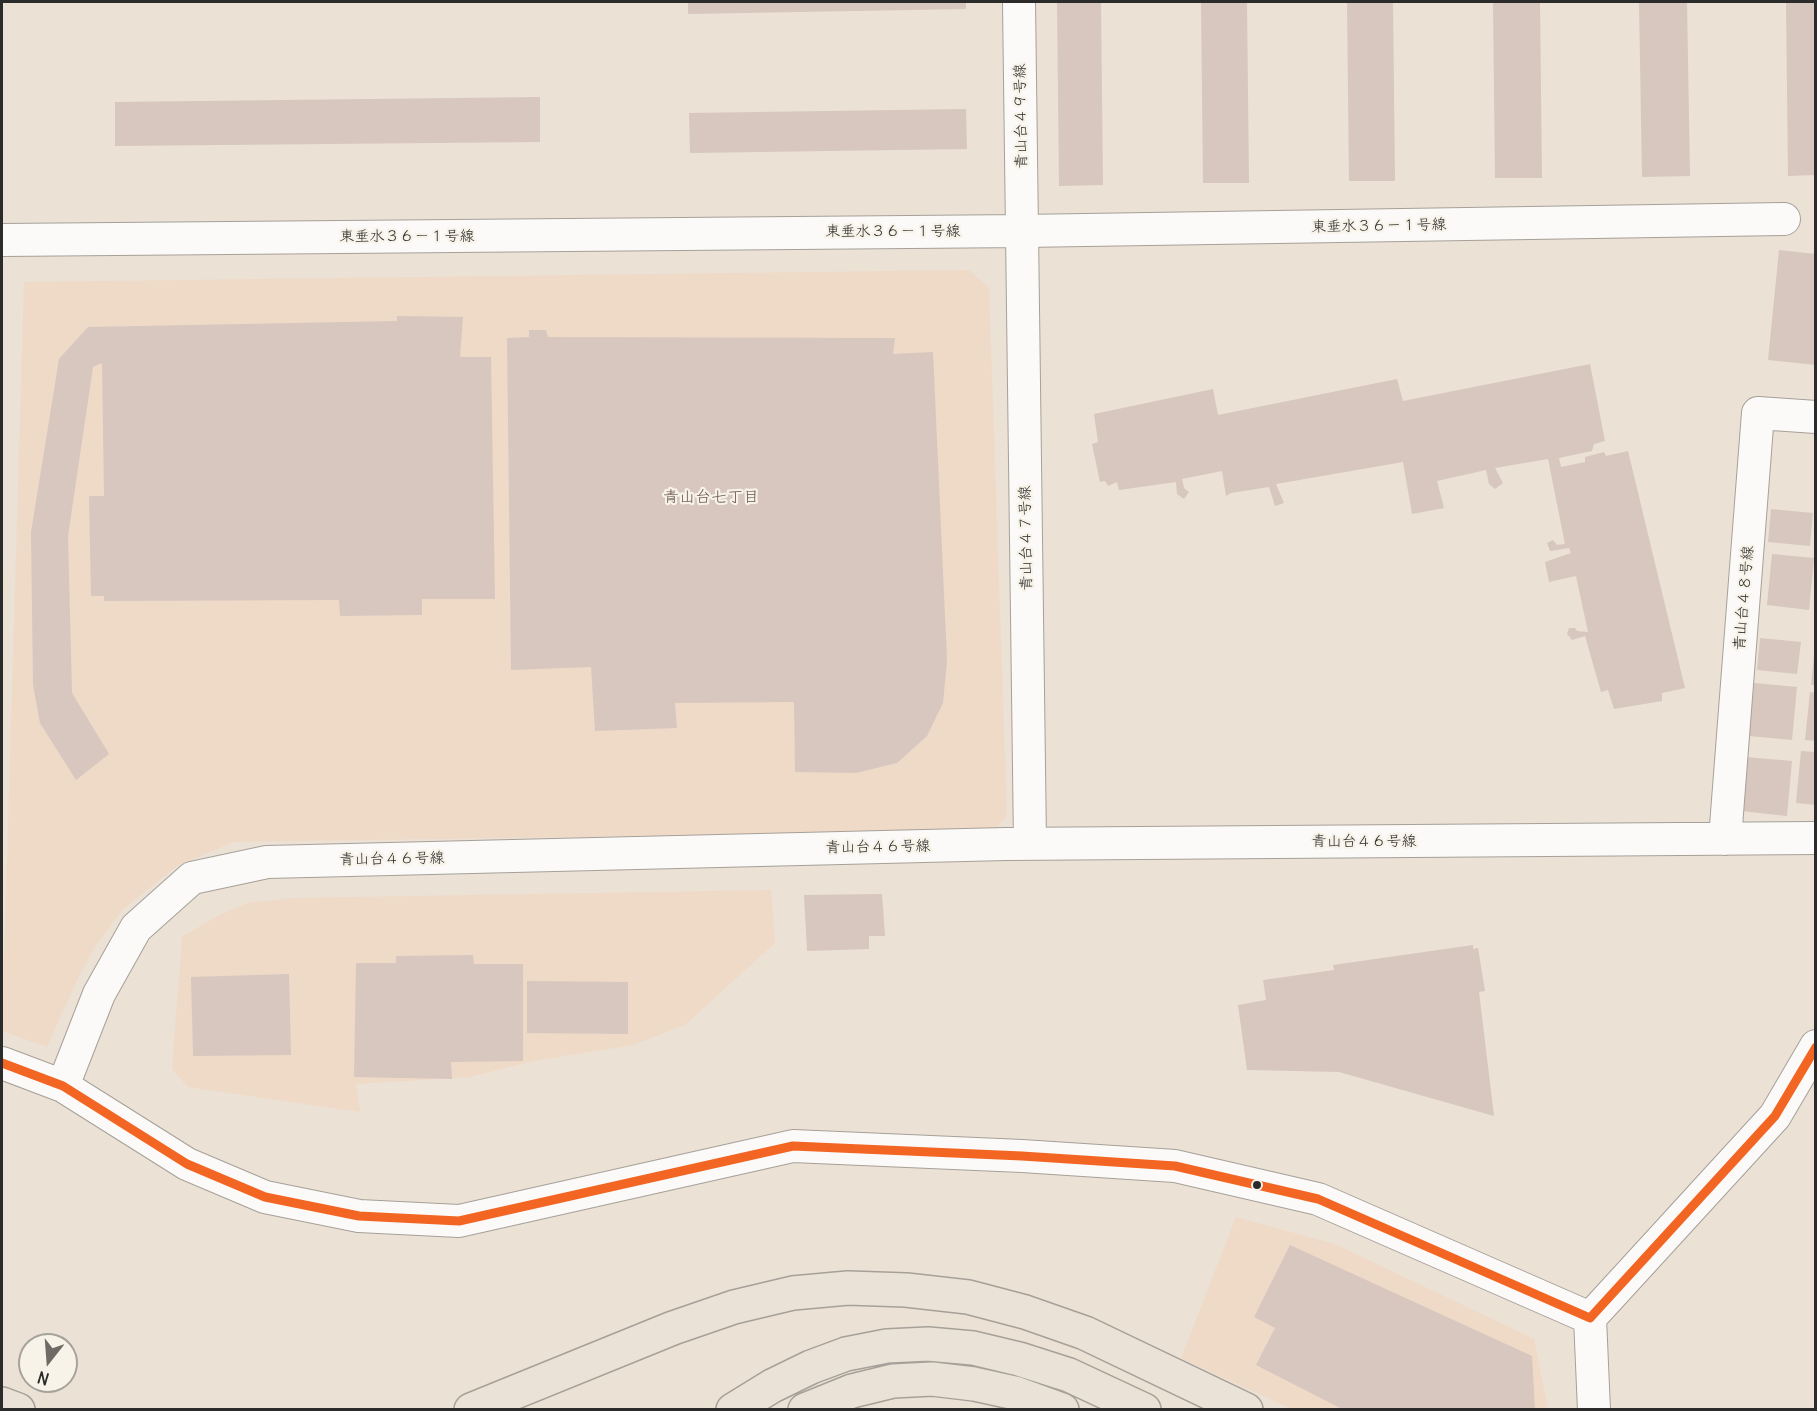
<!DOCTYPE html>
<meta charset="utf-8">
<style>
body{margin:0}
#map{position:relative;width:1817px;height:1411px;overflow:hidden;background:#ebe1d5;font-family:Delius,sans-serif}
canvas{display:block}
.frame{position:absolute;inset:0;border:3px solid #2b2b2b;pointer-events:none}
.north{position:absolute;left:18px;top:1333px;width:60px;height:60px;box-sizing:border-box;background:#f7f3e8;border:2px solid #a5a39c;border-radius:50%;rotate:197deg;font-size:16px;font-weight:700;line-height:24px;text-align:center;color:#2b2b2b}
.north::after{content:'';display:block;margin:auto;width:21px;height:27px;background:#6e6b66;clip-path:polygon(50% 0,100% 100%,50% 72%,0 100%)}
</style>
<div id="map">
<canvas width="1817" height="1411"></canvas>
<div class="frame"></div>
<div class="north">N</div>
</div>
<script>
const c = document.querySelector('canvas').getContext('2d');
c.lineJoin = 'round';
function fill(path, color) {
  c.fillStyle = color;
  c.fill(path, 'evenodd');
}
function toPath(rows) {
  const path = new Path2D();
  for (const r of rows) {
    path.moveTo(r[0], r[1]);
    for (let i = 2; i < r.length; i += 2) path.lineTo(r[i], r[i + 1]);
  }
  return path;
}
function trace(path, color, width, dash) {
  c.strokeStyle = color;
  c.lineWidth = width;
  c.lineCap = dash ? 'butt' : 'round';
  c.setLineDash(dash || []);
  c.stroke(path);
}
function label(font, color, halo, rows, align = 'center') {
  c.font = font + ' Delius,"Klee One",sans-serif';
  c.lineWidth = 4.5;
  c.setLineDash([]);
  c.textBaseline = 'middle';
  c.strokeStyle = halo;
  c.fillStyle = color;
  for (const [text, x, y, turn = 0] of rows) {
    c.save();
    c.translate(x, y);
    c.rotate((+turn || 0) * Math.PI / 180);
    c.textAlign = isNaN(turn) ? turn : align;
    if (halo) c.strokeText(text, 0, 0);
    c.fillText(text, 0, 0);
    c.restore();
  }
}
fill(toPath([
 [969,270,989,288,1007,816,993,831,234,842,177,866,122,910,97,944,78,978,47,1047,2,1031,24,282],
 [771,890,775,943,685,1025,633,1045,534,1061,470,1077,356,1084,360,1112,188,1087,172,1069,182,937,217,916,247,903,292,898],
 [1236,1217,1335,1244,1534,1339,1548,1409,1291,1409,1181,1358]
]), '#efdac8');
fill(toPath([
 [688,2,966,2,966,9,688,14],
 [1057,2,1101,2,1103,185,1059,186],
 [1201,2,1247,2,1249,183,1203,183],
 [1347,2,1393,2,1395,181,1349,181],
 [1493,2,1540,2,1542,178,1495,178],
 [1639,2,1687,2,1690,176,1642,177],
 [1786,2,1816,2,1816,175,1788,176],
 [540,97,540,142,115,146,115,102],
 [966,109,967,149,690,153,689,113],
 [1779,250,1816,254,1816,365,1768,360],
 [397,316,463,317,460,357,491,357,495,599,422,599,422,615,340,616,339,600,104,601,104,596,91,596,89,496,104,496,102,363,93,367,68,536,72,693,109,754,76,780,40,723,33,685,31,532,59,359,88,327,397,321],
 [529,330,546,330,548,337,895,338,893,354,933,352,947,660,943,703,927,736,897,763,856,773,795,772,794,702,675,703,677,728,595,731,591,667,511,670,507,338,529,337],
 [1590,364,1605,441,1594,444,1592,451,1559,458,1561,467,1585,462,1585,457,1604,452,1606,456,1628,451,1685,688,1662,693,1662,701,1614,709,1608,690,1601,692,1585,636,1572,640,1567,634,1569,628,1575,628,1577,631,1588,632,1576,576,1549,582,1545,562,1571,553,1569,548,1550,551,1547,543,1553,540,1557,545,1565,544,1548,459,1495,468,1503,483,1495,489,1489,484,1486,470,1437,481,1444,508,1412,514,1403,462,1276,484,1284,503,1275,506,1269,487,1231,493,1226,496,1222,471,1182,479,1184,488,1189,492,1184,499,1177,494,1176,482,1119,490,1117,482,1108,486,1105,481,1100,482,1092,444,1098,442,1094,414,1213,389,1218,415,1397,379,1403,401],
 [1771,509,1813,513,1810,546,1768,542],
 [1772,554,1814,558,1809,610,1767,605],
 [1760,638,1801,642,1797,674,1757,670],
 [1814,655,1816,655,1816,685,1811,685],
 [1754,683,1797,687,1792,740,1749,736],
 [1810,692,1816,693,1816,741,1805,740],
 [1801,751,1816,752,1816,805,1796,803],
 [1746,757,1792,761,1787,816,1741,811],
 [882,894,885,936,869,936,869,949,807,951,804,895],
 [1473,945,1473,949,1478,948,1485,991,1479,992,1494,1116,1339,1072,1247,1070,1238,1005,1266,1000,1263,980,1334,970,1333,965],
 [473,955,474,964,523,964,523,1061,451,1062,452,1079,354,1077,356,963,396,963,396,956],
 [289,974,291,1055,193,1056,191,977],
 [527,981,628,982,628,1034,527,1033],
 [1290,1245,1532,1356,1535,1410,1344,1410,1256,1365,1275,1328,1254,1317]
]), '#d7c7be');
const minor = toPath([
 [1019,2,1030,844],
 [2,240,1022,231,1784,219],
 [1725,839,1758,413,1816,417],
 [2,1063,63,1086,187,1164,265,1197,359,1216,459,1221,793,1146,1022,1156,1175,1166,1318,1199,1590,1318],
 [63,1086,99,994,136,928,192,878,267,862,1006,844,1816,838],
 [1594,1410,1590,1318,1775,1116,1816,1046]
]);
const highway = toPath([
 [2,1404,18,1410],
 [471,1410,673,1328,734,1307,793,1293,848,1288,906,1290,968,1297,1025,1312,1085,1333,1246,1410],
 [733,1410,772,1386,811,1367,846,1354,887,1346,928,1344,973,1348,1019,1359,1069,1375,1144,1410],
 [805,1410,852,1391,893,1381,932,1379,974,1384,1015,1393,1062,1410]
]);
trace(minor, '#a6a099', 34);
trace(highway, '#a6a099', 36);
trace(minor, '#fcfaf9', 32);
trace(highway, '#eae2d6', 33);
trace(toPath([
 [2,1063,63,1086,187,1164,265,1197,359,1216,459,1221,793,1146,1022,1156,1175,1166,1318,1199,1590,1318,1775,1116,1816,1047]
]), '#f26522', 9);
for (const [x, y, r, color] of [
 [1257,1185,5,"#2b2b2b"]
]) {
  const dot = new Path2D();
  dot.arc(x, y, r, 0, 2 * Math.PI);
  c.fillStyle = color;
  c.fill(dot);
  trace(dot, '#f7f3e8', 2);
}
label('15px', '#2b2b2b', '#f7f3e8', [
 ["青山台４９号線",1021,116,-91],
 ["東垂水３６－１号線",1379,226,-1],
 ["東垂水３６－１号線",893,232],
 ["東垂水３６－１号線",407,237],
 ["青山台４７号線",1026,538,-91],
 ["青山台４８号線",1744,598,-85],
 ["青山台４６号線",1364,842],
 ["青山台４６号線",878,847,-1],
 ["青山台４６号線",392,859,-1]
]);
label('16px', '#6a554f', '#f7f3e8', [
 ["青山台七丁目",711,497]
]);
</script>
